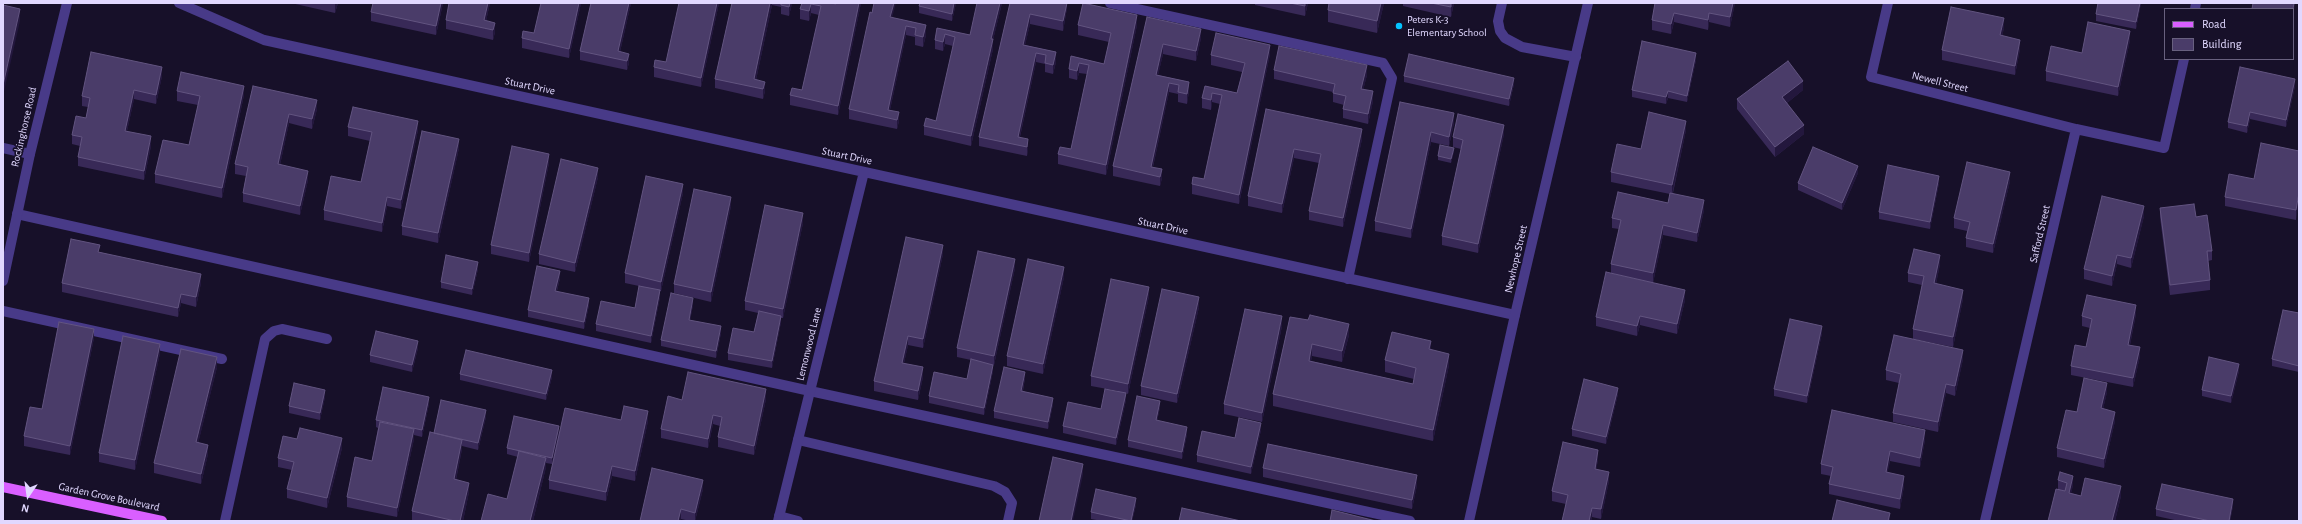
<!DOCTYPE html>
<style>
body{margin:0}
#map{position:relative;width:2302px;height:524px;overflow:hidden;background:#171029;font-family:"Alegreya Sans",sans-serif}
canvas{display:block}
.frame{position:absolute;inset:0;border:4px solid #e1d8ff;pointer-events:none}
.legend{position:absolute;left:2164px;top:8px;width:130px;height:52px;box-sizing:border-box;background:#171029;border:1px solid #68607f;margin:0;padding:5px 7px;list-style:none;font-size:12px;color:#e1d8ff}
.legend li{display:flex;align-items:center;gap:8px;height:20px}
.legend b{width:20px;border:1px solid #68607f}
.north{position:absolute;left:8px;top:476px;width:40px;height:40px;-webkit-text-stroke:3px #171029;paint-order:stroke;rotate:193deg;font-size:11px;font-weight:700;line-height:16px;text-align:center;color:#e1d8ff}
.north::after{content:'';display:block;margin:auto;width:14px;height:18px;background:#e1d8ff;clip-path:polygon(50% 0,100% 100%,50% 72%,0 100%)}
</style>
<div id="map">
<canvas width="2302" height="524"></canvas>
<div class="frame"></div>
<ul class="legend">
<li><b style="height:5px;background:#d95fff"></b>Road</li>
<li><b style="height:11px;background:#4a3c69"></b>Building</li>
</ul>
<div class="north">N</div>
</div>
<script>
const c = document.querySelector('canvas').getContext('2d');
c.lineJoin = 'round';
function toPath(rows) {
  const path = new Path2D();
  for (const r of rows) {
    path.moveTo(r[0], r[1]);
    for (let i = 2; i < r.length; i += 2) path.lineTo(r[i], r[i + 1]);
  }
  return path;
}
function trace(path, color, width, dash) {
  c.strokeStyle = color;
  c.lineWidth = width;
  c.lineCap = dash ? 'butt' : 'round';
  c.setLineDash(dash || []);
  c.stroke(path);
}
function fill(path, color) {
  c.fillStyle = color;
  c.fill(path, 'evenodd');
}
function label(font, color, halo, rows, align = 'center') {
  c.font = font + ' "Alegreya Sans",sans-serif';
  c.lineWidth = 3.5;
  c.setLineDash([]);
  c.textBaseline = 'middle';
  c.strokeStyle = halo;
  c.fillStyle = color;
  for (const [text, x, y, turn = 0] of rows) {
    c.save();
    c.translate(x, y);
    c.rotate((+turn || 0) * Math.PI / 180);
    c.textAlign = isNaN(turn) ? turn : align;
    if (halo) c.strokeText(text, 0, 0);
    c.fillText(text, 0, 0);
    c.restore();
  }
}
trace(toPath([
 [1110,3,1383,63,1392,78,1348,279],
 [1502,3,1498,21,1500,31,1505,38,1522,47,1576,57],
 [3,148,30,154],
 [17,214,810,391,1410,521],
 [3,311,222,359],
 [798,440,994,486,1005,492,1012,503,1008,521],
 [779,516,798,521],
 [225,521,265,339,274,331,282,329,327,339]
]), '#483a88', 10);
trace(toPath([
 [179,3,264,40,1515,315],
 [1888,3,1871,77,2076,129,2164,148,2184,59],
 [2195,9,2196,3],
 [3,281,30,154,67,3],
 [778,521,864,172],
 [1985,521,2076,129]
]), '#483a88', 10);
trace(toPath([
 [1469,521,1515,315,1588,3]
]), '#483a88', 10);
trace(toPath([
 [3,487,162,521]
]), '#d95fff', 10);
fill(toPath([
 [291,3,338,3,335,13],
 [443,3,436,35,371,21,371,12],
 [449,3,490,3,486,21,495,32,493,40,446,29,446,20],
 [581,3,569,58,522,48,522,38,534,33],
 [591,3,631,3,620,52,629,63,627,70,580,60,580,51],
 [719,3,701,87,654,77,654,67,666,62],
 [732,3,792,3,789,16,781,14,781,7,772,5,756,80,765,91,763,99,715,88,715,79],
 [802,3,836,4,861,3,838,115,790,105,790,95,802,90,819,15,811,13,809,21,800,19,800,9],
 [956,3,952,21,919,13,919,6],
 [1002,3,993,40,993,49,971,146,924,135,924,126,936,121,953,46,945,44,943,51,935,49,935,40,937,28,970,35],
 [1010,3,1067,3,1067,8,1063,31,1030,24,1025,45,1056,52,1056,62,1053,74,1045,72,1045,64,1036,62,1020,137,1028,149,1027,156,979,146,979,137],
 [1255,3,1308,3,1305,16,1255,5],
 [1384,3,1377,33,1328,22,1328,10],
 [1403,3,1454,3,1451,17,1403,6],
 [1655,3,1735,3,1730,27,1709,22,1708,30,1674,22,1671,34,1652,30,1652,20],
 [2098,3,2141,3,2136,29,2096,21,2096,14],
 [872,13,926,25,926,35,923,47,915,45,915,37,906,35,890,110,899,121,897,129,849,119,849,109],
 [1147,17,1201,38,1196,61,1163,54,1158,75,1189,82,1189,91,1187,104,1178,102,1178,94,1169,92,1153,167,1162,178,1160,186,1113,176,1113,166],
 [1078,25,1137,25,1106,175,1058,164,1058,154,1071,149,1087,74,1079,73,1077,80,1069,78,1069,69,1071,56,1104,64,1109,42,1078,35],
 [2004,28,2002,36,2020,49,2015,75,1942,60,1942,50],
 [2130,40,2118,96,2046,81,2046,71,2082,53],
 [1270,54,1239,204,1192,194,1192,184,1204,179,1220,104,1212,102,1211,110,1202,108,1202,98,1205,86,1237,93,1242,72,1211,65,1211,55],
 [1696,60,1687,102,1668,98,1666,104,1632,97,1632,90],
 [1274,70,1367,75,1363,90,1373,101,1368,124,1343,118,1343,109,1344,105,1333,102,1333,92,1274,79],
 [162,76,156,104,134,99,127,131,151,146,144,180,78,166,78,157,80,146,72,144,72,135,86,118,88,107,82,106,82,96],
 [1404,76,1514,84,1509,106,1404,82],
 [253,86,317,109,312,129,289,123,280,165,308,180,300,215,243,202,243,193,246,176,235,174,235,164],
 [2295,86,2286,127,2250,119,2247,133,2228,128,2228,122],
 [1803,90,1787,103,1804,134,1775,157,1737,109,1737,99],
 [177,91,244,95,222,198,155,183,155,174,189,145,198,105,177,101],
 [1400,102,1454,123,1449,146,1431,142,1411,238,1375,231,1375,221],
 [1266,109,1362,139,1343,227,1309,220,1309,211,1319,163,1294,158,1282,213,1248,206,1248,196],
 [348,127,418,130,401,209,387,206,382,232,324,220,324,210,361,182,370,141,348,136],
 [1686,130,1673,193,1704,210,1697,242,1663,235,1653,283,1611,273,1611,264,1619,229,1612,228,1612,218,1668,203,1670,194,1611,182,1611,172,1641,149],
 [1504,134,1478,253,1442,245,1442,236,1461,149,1453,147,1453,137],
 [459,148,438,243,402,235,402,226],
 [1454,151,1451,163,1438,160,1438,156],
 [2299,151,2296,220,2225,206,2225,197],
 [549,163,529,262,491,254,491,245],
 [1858,173,1842,210,1798,190,1798,183],
 [598,177,575,272,539,264,539,254],
 [2010,181,1993,253,1966,247,1966,238,1967,231,1954,228,1954,218],
 [1939,183,1930,229,1879,219,1879,212],
 [683,193,661,291,660,291,660,297,651,343,596,331,596,324,635,308,639,286,625,283,625,273],
 [731,206,711,302,674,293,674,284],
 [2160,208,2196,217,2212,251,2212,260,2208,261,2210,280,2210,290,2170,295,2160,217],
 [2144,216,2131,268,2117,264,2112,286,2084,279,2084,269],
 [803,223,783,318,781,318,781,322,772,368,728,360,728,353,754,332,758,313,745,310,745,301],
 [100,252,201,283,196,307,181,303,178,317,62,292,62,283],
 [943,254,923,348,908,345,904,363,923,377,918,400,874,391,874,381],
 [1940,264,1936,284,1963,299,1953,347,1913,339,1913,329,1922,285,1908,282,1908,273],
 [1015,268,994,365,993,365,993,371,984,415,929,403,929,396,967,379,971,360,957,357,957,348],
 [478,269,472,295,441,288,441,282],
 [1064,277,1043,374,1007,366,1007,356],
 [560,278,557,291,589,305,584,329,528,317,528,310],
 [1149,296,1128,394,1126,393,1126,400,1116,445,1063,433,1063,426,1101,409,1118,391,1091,386,1091,376],
 [1685,300,1677,334,1640,325,1637,336,1596,326,1596,317],
 [693,305,690,320,721,333,716,358,661,346,661,340],
 [1199,307,1177,403,1141,395,1141,386],
 [2299,313,2299,372,2272,366,2272,359],
 [2136,314,2130,345,2140,356,2133,387,2071,375,2071,366,2086,347,2090,328,2082,326,2082,316],
 [1290,317,1349,335,1342,362,1312,356,1311,361,1413,384,1414,379,1385,372,1385,360,1431,350,1449,365,1433,441,1273,406,1273,394],
 [1282,326,1262,422,1224,414,1224,404],
 [1822,333,1807,403,1774,396,1774,389],
 [94,338,70,455,24,446,24,436,42,409],
 [418,348,412,372,370,362,370,355],
 [160,353,135,470,99,462,99,453],
 [1963,359,1955,396,1946,393,1938,432,1893,422,1893,413,1899,383,1886,380,1886,370],
 [217,367,198,443,208,454,201,484,154,473,154,463],
 [2239,371,2231,403,2202,396,2202,390],
 [460,374,552,377,546,400,460,380],
 [1025,378,1023,391,1053,404,1048,429,994,418,994,411],
 [2107,392,2103,409,2115,421,2104,468,2057,457,2057,448,2077,412],
 [1618,394,1606,444,1572,436,1572,429],
 [325,397,320,420,289,413,289,406],
 [766,399,754,455,718,447,718,437,720,426,713,424,708,448,661,438,661,429,682,400],
 [441,400,486,417,478,450,462,446,462,449,456,480,469,492,463,521,412,521,412,511,434,433],
 [429,404,422,437,414,435,414,439,397,517,347,507,347,497,372,461,378,428,376,427,376,420],
 [1160,407,1157,421,1187,434,1182,459,1128,447,1128,440],
 [621,420,648,421,635,481,612,476,606,501,549,489,549,480],
 [1261,430,1251,474,1197,462,1197,455,1235,438],
 [559,433,552,464,546,463,546,467,533,521,481,521,507,499,518,457,507,454,507,448],
 [297,439,342,448,327,508,287,498,287,489,292,470,278,467,278,458],
 [1925,440,1920,467,1890,461,1887,473,1904,486,1900,509,1829,494,1829,484,1831,476,1821,474,1821,464],
 [1598,460,1596,469,1609,481,1601,519,1592,517,1591,521,1562,521,1566,504,1552,501,1552,491],
 [1263,468,1417,485,1412,509,1263,477],
 [2060,472,2073,485,2071,493,2081,496,2121,496,2115,521,2058,490,2058,480],
 [703,489,695,521,690,521,681,519,640,521],
 [1136,505,1132,521,1102,521,1091,519,1091,512],
 [2233,506,2230,521,2179,521,2156,516,2156,509]
]), '#382957');
fill(toPath([
 [335,3,338,3,335,13],
 [441,3,443,3,436,35,436,26],
 [488,3,490,3,484,30,484,20],
 [579,3,581,3,569,58,569,49],
 [629,3,631,3,618,60,618,51],
 [717,3,719,3,701,87,701,78],
 [770,3,772,3,772,5,754,89,754,79],
 [790,3,792,3,792,4,789,16,789,7],
 [859,3,861,3,838,115,838,106],
 [894,3,896,3,890,26,890,17],
 [954,3,956,3,952,21,952,14],
 [1000,3,1002,3,993,40,993,49,971,146,971,136,991,39],
 [1067,3,1067,8,1063,31,1063,21],
 [1305,3,1308,3,1305,16],
 [1381,3,1384,3,1377,33,1377,21],
 [1451,3,1454,3,1451,17],
 [1733,3,1735,3,1730,27,1730,17],
 [2140,3,2141,3,2136,29,2136,22],
 [2294,3,2295,3,2295,4,2293,15,2293,9],
 [811,4,811,13,809,21,809,11],
 [20,9,20,21,3,96,3,85],
 [1674,13,1674,22,1671,34,1671,24],
 [1709,13,1709,22,1708,30,1708,20],
 [1030,14,1030,24,1023,54,1023,45],
 [1137,15,1137,25,1106,175,1106,165],
 [2004,18,2004,28,2000,45,2000,35],
 [495,23,495,32,493,40,493,30],
 [926,25,926,35,923,47,923,37],
 [906,26,906,35,888,119,888,110],
 [1201,29,1201,38,1196,61,1196,51],
 [2130,31,2130,40,2118,96,2118,87],
 [945,34,945,44,943,51,943,42],
 [2020,40,2020,49,2015,75,2015,66],
 [1163,44,1163,54,1156,84,1156,75],
 [1270,45,1270,54,1239,204,1239,195],
 [1056,52,1056,62,1053,74,1053,65],
 [1036,53,1036,62,1018,145,1018,137],
 [1696,53,1696,60,1687,102,1687,96],
 [629,54,629,63,627,70,627,61],
 [1079,63,1079,73,1077,80,1077,71],
 [1367,65,1367,75,1361,99,1361,89],
 [162,67,162,76,156,104,156,95],
 [1514,78,1514,84,1509,106,1509,99],
 [2295,79,2295,86,2286,127,2286,120],
 [1803,81,1803,90,1782,107,1782,97],
 [765,82,765,91,763,99,763,89],
 [1189,82,1189,91,1187,104,1187,94],
 [1169,83,1169,92,1151,175,1151,167],
 [244,86,244,95,222,198,222,188],
 [134,90,134,99,125,140,125,131],
 [1373,91,1373,101,1368,124,1368,114],
 [1668,91,1668,98,1666,104,1666,97],
 [1212,93,1212,102,1211,110,1211,100],
 [317,100,317,109,312,129,312,119],
 [899,112,899,121,897,129,897,120],
 [2250,112,2250,119,2247,133,2247,126],
 [1454,113,1454,123,1449,146,1449,137],
 [289,114,289,123,278,174,278,164],
 [418,121,418,130,401,209,401,200],
 [1686,121,1686,130,1672,195,1672,185],
 [1504,125,1504,134,1478,253,1478,244],
 [1804,125,1804,134,1775,157,1775,147],
 [1362,129,1362,139,1343,227,1343,218],
 [1431,132,1431,142,1411,238,1411,229],
 [151,136,151,146,144,180,144,171],
 [459,139,459,148,438,243,438,233],
 [1028,139,1028,149,1027,156,1027,147],
 [1454,148,1454,151,1451,163,1451,159],
 [1294,149,1294,158,1282,213,1282,204],
 [549,154,549,163,529,262,529,253],
 [1858,166,1858,173,1842,210,1842,203],
 [598,168,598,177,575,272,575,263],
 [1162,169,1162,178,1160,186,1160,177],
 [308,171,308,180,300,215,300,206],
 [2010,172,2010,181,1993,253,1993,244],
 [1939,176,1939,183,1930,229,1930,222],
 [683,184,683,193,661,291,661,282],
 [2299,193,2299,202,2296,220,2296,210],
 [387,197,387,206,382,232,382,223],
 [731,197,731,206,711,302,711,292],
 [1704,200,1704,210,1697,242,1697,233],
 [2144,206,2144,216,2131,268,2131,258],
 [803,213,803,223,783,318,783,309],
 [1663,225,1663,235,1653,283,1653,273],
 [943,245,943,254,923,348,923,339],
 [1940,255,1940,264,1934,293,1934,283],
 [2117,255,2117,264,2112,286,2112,276],
 [1015,259,1015,268,994,365,994,356],
 [478,262,478,269,472,295,472,289],
 [1064,267,1064,277,1043,374,1043,364],
 [560,271,560,278,555,298,555,291],
 [201,274,201,283,196,307,196,297],
 [1149,287,1149,296,1128,394,1128,384],
 [660,290,660,297,651,343,651,336],
 [1685,290,1685,300,1677,334,1677,324],
 [1963,290,1963,299,1953,347,1953,337],
 [181,294,181,303,178,317,178,308],
 [1199,297,1199,307,1177,403,1177,394],
 [589,298,589,305,584,329,584,322],
 [693,298,693,305,689,327,689,320],
 [2136,305,2136,314,2128,354,2128,345],
 [781,316,781,322,772,368,772,361],
 [1282,316,1282,326,1262,422,1262,413],
 [1640,316,1640,325,1637,336,1637,326],
 [1349,324,1349,335,1342,362,1342,351],
 [721,326,721,333,716,358,716,351],
 [1822,326,1822,333,1807,403,1807,396],
 [94,329,94,338,70,455,70,446],
 [908,336,908,345,902,372,902,363],
 [418,341,418,348,412,372,412,365],
 [1431,341,1431,352,1429,349],
 [160,344,160,353,135,470,135,460],
 [1312,344,1312,356,1309,372,1309,361],
 [2140,347,2140,356,2133,387,2133,378],
 [1963,350,1963,359,1955,396,1955,386],
 [1449,354,1449,365,1433,441,1433,430],
 [217,357,217,367,196,452,196,442],
 [2239,364,2239,371,2231,403,2231,396],
 [993,365,993,371,984,415,984,408],
 [923,367,923,377,918,400,918,391],
 [552,370,552,377,546,400,546,394],
 [1025,372,1025,378,1021,397,1021,391],
 [2107,383,2107,392,2101,418,2101,408],
 [1946,384,1946,393,1938,432,1938,422],
 [1618,388,1618,394,1606,444,1606,437],
 [766,389,766,399,754,455,754,446],
 [325,390,325,397,320,420,320,413],
 [1126,393,1126,400,1116,445,1116,438],
 [429,397,429,404,422,437,422,430],
 [1053,398,1053,404,1048,429,1048,422],
 [1160,401,1160,407,1156,427,1156,420],
 [486,410,486,417,478,450,478,443],
 [648,411,648,421,635,481,635,471],
 [2115,412,2115,421,2104,468,2104,459],
 [713,415,713,424,708,448,708,439],
 [1261,423,1261,430,1251,474,1251,467],
 [559,426,559,433,552,464,552,458],
 [1187,427,1187,434,1182,459,1182,452],
 [414,429,414,439,397,517,397,508],
 [1925,430,1925,440,1920,467,1920,458],
 [342,438,342,448,327,508,327,498],
 [462,440,462,449,454,489,454,479],
 [208,445,208,454,201,484,201,474],
 [1598,450,1598,460,1595,478,1595,469],
 [1890,451,1890,461,1886,482,1886,472],
 [546,458,546,467,533,521,530,521],
 [1083,464,1083,475,1073,521,1071,521],
 [612,466,612,476,606,501,606,492],
 [1609,472,1609,481,1601,519,1601,509],
 [1417,475,1417,485,1412,509,1412,500],
 [1904,476,1904,486,1900,509,1900,499],
 [2073,476,2073,485,2069,502,2069,493],
 [703,480,703,489,695,521,695,513],
 [469,483,469,492,463,521,460,521],
 [2121,486,2121,496,2115,521,2112,521],
 [1136,498,1136,505,1132,521,1131,521],
 [2233,499,2233,506,2230,521,2229,521],
 [1592,508,1592,517,1591,521,1589,521],
 [681,509,681,519,680,521,678,521],
 [1890,513,1890,521,1888,521]
]), '#23173d');
const building = toPath([
 [373,3,441,3,436,26,371,12,373,3],
 [449,3,488,3,484,20,495,23,493,30,446,20,449,3],
 [541,3,579,3,569,49,522,38,523,31,534,33,541,3],
 [591,3,629,3,618,51,629,54,627,61,580,51,591,3],
 [679,3,717,3,701,78,654,67,655,60,666,62,679,3],
 [732,3,770,3,754,79,765,82,763,89,715,79,732,3],
 [781,3,790,3,789,7,781,5,781,3],
 [802,3,830,3,836,4,836,3,859,3,838,106,790,95,792,88,802,90,821,6,811,4,809,11,800,9,802,3],
 [874,3,894,3,890,17,926,25,923,37,915,35,916,28,906,26,888,110,899,112,897,120,849,109,870,12,872,13,874,3],
 [920,3,954,3,952,14,919,6,920,3],
 [977,3,1000,3,991,39,993,39,971,136,924,126,926,118,936,121,955,37,945,34,943,42,935,40,937,28,970,35,977,3],
 [1010,3,1067,3,1063,21,1030,14,1023,45,1056,52,1053,65,1045,63,1046,55,1036,53,1018,137,1028,139,1027,147,979,137,1010,3],
 [1083,3,1137,15,1106,165,1058,154,1060,147,1071,149,1089,65,1079,63,1077,71,1069,69,1071,56,1104,64,1111,33,1078,25,1083,3],
 [1290,3,1305,3,1305,6,1290,3],
 [1329,3,1381,3,1377,21,1328,10,1329,3],
 [1431,3,1451,3,1451,7,1431,3],
 [1655,3,1733,3,1730,17,1709,13,1708,20,1674,13,1671,24,1652,20,1655,3],
 [2098,3,2140,3,2136,22,2096,14,2098,3],
 [2253,3,2294,3,2293,9,2252,9,2253,3],
 [3,5,20,9,3,85,3,5],
 [1951,7,2004,18,2000,35,2020,40,2015,66,1942,50,1951,7],
 [1147,17,1201,29,1196,51,1163,44,1156,75,1189,82,1187,94,1178,92,1179,85,1169,83,1151,167,1162,169,1160,177,1113,166,1147,17],
 [2088,22,2130,31,2118,87,2046,71,2051,46,2082,53,2088,22],
 [1216,33,1270,45,1239,195,1192,184,1193,177,1204,179,1222,95,1212,93,1211,100,1202,98,1205,86,1237,93,1245,63,1211,55,1216,33],
 [1642,41,1696,53,1687,96,1668,91,1666,97,1632,90,1642,41],
 [1279,46,1367,65,1361,89,1373,91,1368,114,1343,109,1346,96,1333,93,1335,84,1274,70,1279,46],
 [91,52,162,67,156,95,134,90,125,131,151,136,144,171,78,157,82,137,72,135,76,116,86,118,90,98,82,96,91,52],
 [1409,54,1514,78,1509,99,1404,76,1409,54],
 [1788,61,1803,81,1782,97,1804,125,1775,147,1737,99,1788,61],
 [2240,67,2295,79,2286,120,2250,112,2247,126,2228,122,2240,67],
 [181,72,244,86,222,188,155,174,163,140,189,145,200,96,177,91,181,72],
 [253,86,317,100,312,119,289,114,278,164,308,171,300,206,243,193,248,167,235,164,253,86],
 [1400,102,1454,113,1449,137,1431,132,1411,229,1375,221,1400,102],
 [353,107,418,121,401,200,387,197,382,223,324,210,331,176,361,182,372,132,348,127,353,107],
 [1266,109,1362,129,1343,218,1309,211,1321,154,1294,149,1282,204,1248,196,1266,109],
 [1649,112,1686,121,1672,185,1611,172,1617,144,1641,149,1649,112],
 [1458,114,1504,125,1478,244,1442,236,1463,140,1453,137,1458,114],
 [422,131,459,139,438,233,402,226,422,131],
 [2261,143,2299,151,2299,193,2296,210,2225,197,2229,174,2254,179,2261,143],
 [1440,145,1454,148,1451,159,1438,156,1440,145],
 [512,146,549,154,529,253,491,245,512,146],
 [1813,147,1858,166,1842,203,1798,183,1813,147],
 [561,159,598,168,575,263,539,254,561,159],
 [1967,162,2010,172,1993,244,1966,238,1970,222,1954,218,1967,162],
 [1888,165,1939,176,1930,222,1879,212,1888,165],
 [646,176,683,184,661,282,625,273,646,176],
 [694,189,731,197,711,292,674,284,694,189],
 [1618,192,1668,203,1670,193,1704,200,1697,233,1663,225,1653,273,1611,264,1621,220,1612,218,1618,192],
 [2102,196,2144,206,2131,258,2117,255,2112,276,2084,269,2102,196],
 [2194,204,2196,217,2207,215,2212,251,2207,251,2210,280,2170,285,2160,208,2194,204],
 [765,205,803,213,783,309,745,301,765,205],
 [906,237,943,245,923,339,908,336,902,363,923,367,918,391,874,381,906,237],
 [71,239,100,245,98,252,201,274,196,297,181,294,178,308,62,283,71,239],
 [1914,249,1940,255,1934,283,1963,290,1953,337,1913,329,1924,276,1908,273,1914,249],
 [978,251,1015,259,994,356,957,348,978,251],
 [446,255,478,262,472,289,441,282,446,255],
 [1028,259,1064,267,1043,364,1007,356,1028,259],
 [537,266,560,271,555,291,589,298,584,322,528,310,537,266],
 [1606,272,1685,290,1677,324,1640,316,1637,326,1596,317,1606,272],
 [1111,279,1149,287,1128,384,1091,376,1111,279],
 [639,286,660,290,651,336,596,324,601,301,635,308,639,286],
 [1162,289,1199,297,1177,394,1141,386,1162,289],
 [671,293,693,298,689,320,721,326,716,351,661,340,671,293],
 [2087,295,2136,305,2128,345,2140,347,2133,378,2071,366,2075,345,2086,347,2092,319,2082,316,2087,295],
 [1245,309,1282,316,1262,413,1224,404,1245,309],
 [2283,310,2299,313,2299,366,2272,359,2283,310],
 [759,311,781,316,772,361,728,353,733,328,754,332,759,311],
 [1310,315,1349,324,1342,351,1312,344,1309,361,1413,384,1416,368,1385,360,1392,332,1431,341,1429,349,1449,354,1433,430,1273,394,1290,317,1308,320,1310,315],
 [1790,319,1822,326,1807,396,1774,389,1790,319],
 [59,322,94,329,70,446,24,436,30,407,42,409,59,322],
 [376,331,418,341,412,365,370,355,376,331],
 [1894,335,1963,350,1955,386,1946,384,1938,422,1893,413,1901,374,1886,370,1894,335],
 [123,336,160,344,135,460,99,453,123,336],
 [181,349,217,357,196,442,208,445,201,474,154,463,181,349],
 [466,350,552,370,546,394,460,374,466,350],
 [2209,357,2239,364,2231,396,2202,390,2209,357],
 [971,359,993,365,984,408,929,396,934,372,967,379,971,359],
 [1004,367,1025,372,1021,391,1053,398,1048,422,994,411,1004,367],
 [688,372,766,389,754,446,718,437,722,417,713,415,708,439,661,429,668,396,682,400,688,372],
 [2084,378,2107,383,2101,408,2115,412,2104,459,2057,448,2066,410,2077,412,2084,378],
 [1584,379,1618,388,1606,437,1572,429,1584,379],
 [294,383,325,390,320,413,289,406,294,383],
 [383,387,429,397,422,430,376,420,383,387],
 [1105,389,1126,393,1116,438,1063,426,1068,402,1101,409,1105,389],
 [1137,396,1160,401,1156,420,1187,427,1182,452,1128,440,1137,396],
 [441,400,486,410,478,443,434,433,441,400],
 [624,406,648,411,635,471,612,466,606,492,549,480,565,408,621,420,624,406],
 [1832,410,1925,430,1920,458,1890,451,1886,472,1904,476,1900,499,1829,484,1833,467,1821,464,1832,410],
 [514,416,559,426,552,458,507,448,514,416],
 [1239,418,1261,423,1251,467,1197,455,1202,431,1235,438,1239,418],
 [380,422,414,429,397,508,347,497,355,457,372,461,380,422],
 [300,428,342,438,327,498,287,489,294,462,278,458,283,436,297,439,300,428],
 [430,432,462,440,454,479,469,483,460,521,455,521,412,511,430,432],
 [1563,442,1598,450,1595,469,1609,472,1601,509,1592,508,1589,521,1562,521,1568,495,1552,491,1563,442],
 [1268,444,1417,475,1412,500,1263,468,1268,444],
 [519,451,546,458,530,521,481,521,488,494,507,499,519,451],
 [1053,457,1083,464,1071,521,1039,521,1053,457],
 [652,468,703,480,695,513,681,509,678,521,640,521,652,468],
 [2060,472,2073,476,2069,493,2081,496,2085,478,2121,486,2112,521,2048,521,2056,489,2065,491,2067,483,2058,480,2060,472],
 [2162,484,2233,499,2229,521,2210,521,2156,509,2162,484],
 [1096,489,1136,498,1131,521,1091,512,1096,489],
 [1837,500,1890,513,1888,521,1832,521,1837,500],
 [1182,508,1241,521,1179,521,1182,508],
 [1332,510,1376,521,1330,521,1332,510]
]);
fill(building, '#4a3c69');
trace(building, '#625480', 1);
for (const [x, y, r, color] of [
 [1399,26,4,"#04c4ff"]
]) {
  const dot = new Path2D();
  dot.arc(x, y, r, 0, 2 * Math.PI);
  c.fillStyle = color;
  c.fill(dot);
  trace(dot, '#171029', 1.5);
}
label('11px', '#e1d8ff', '#171029', [
 ["Peters K-3",1407,20],
 ["Elementary School",1407,33]
], 'left');
label('11px', '#e1d8ff', '#171029', [
 ["Newell Street",1940,82,14],
 ["Stuart Drive",530,86,12],
 ["Rockinghorse Road",24,127,-77],
 ["Stuart Drive",847,156,12],
 ["Stuart Drive",1163,226,12],
 ["Safford Street",2040,234,-77],
 ["Newhope Street",1516,259,-77],
 ["Lemonwood Lane",809,344,-76],
 ["Garden Grove Boulevard",109,497,12]
]);
</script>
